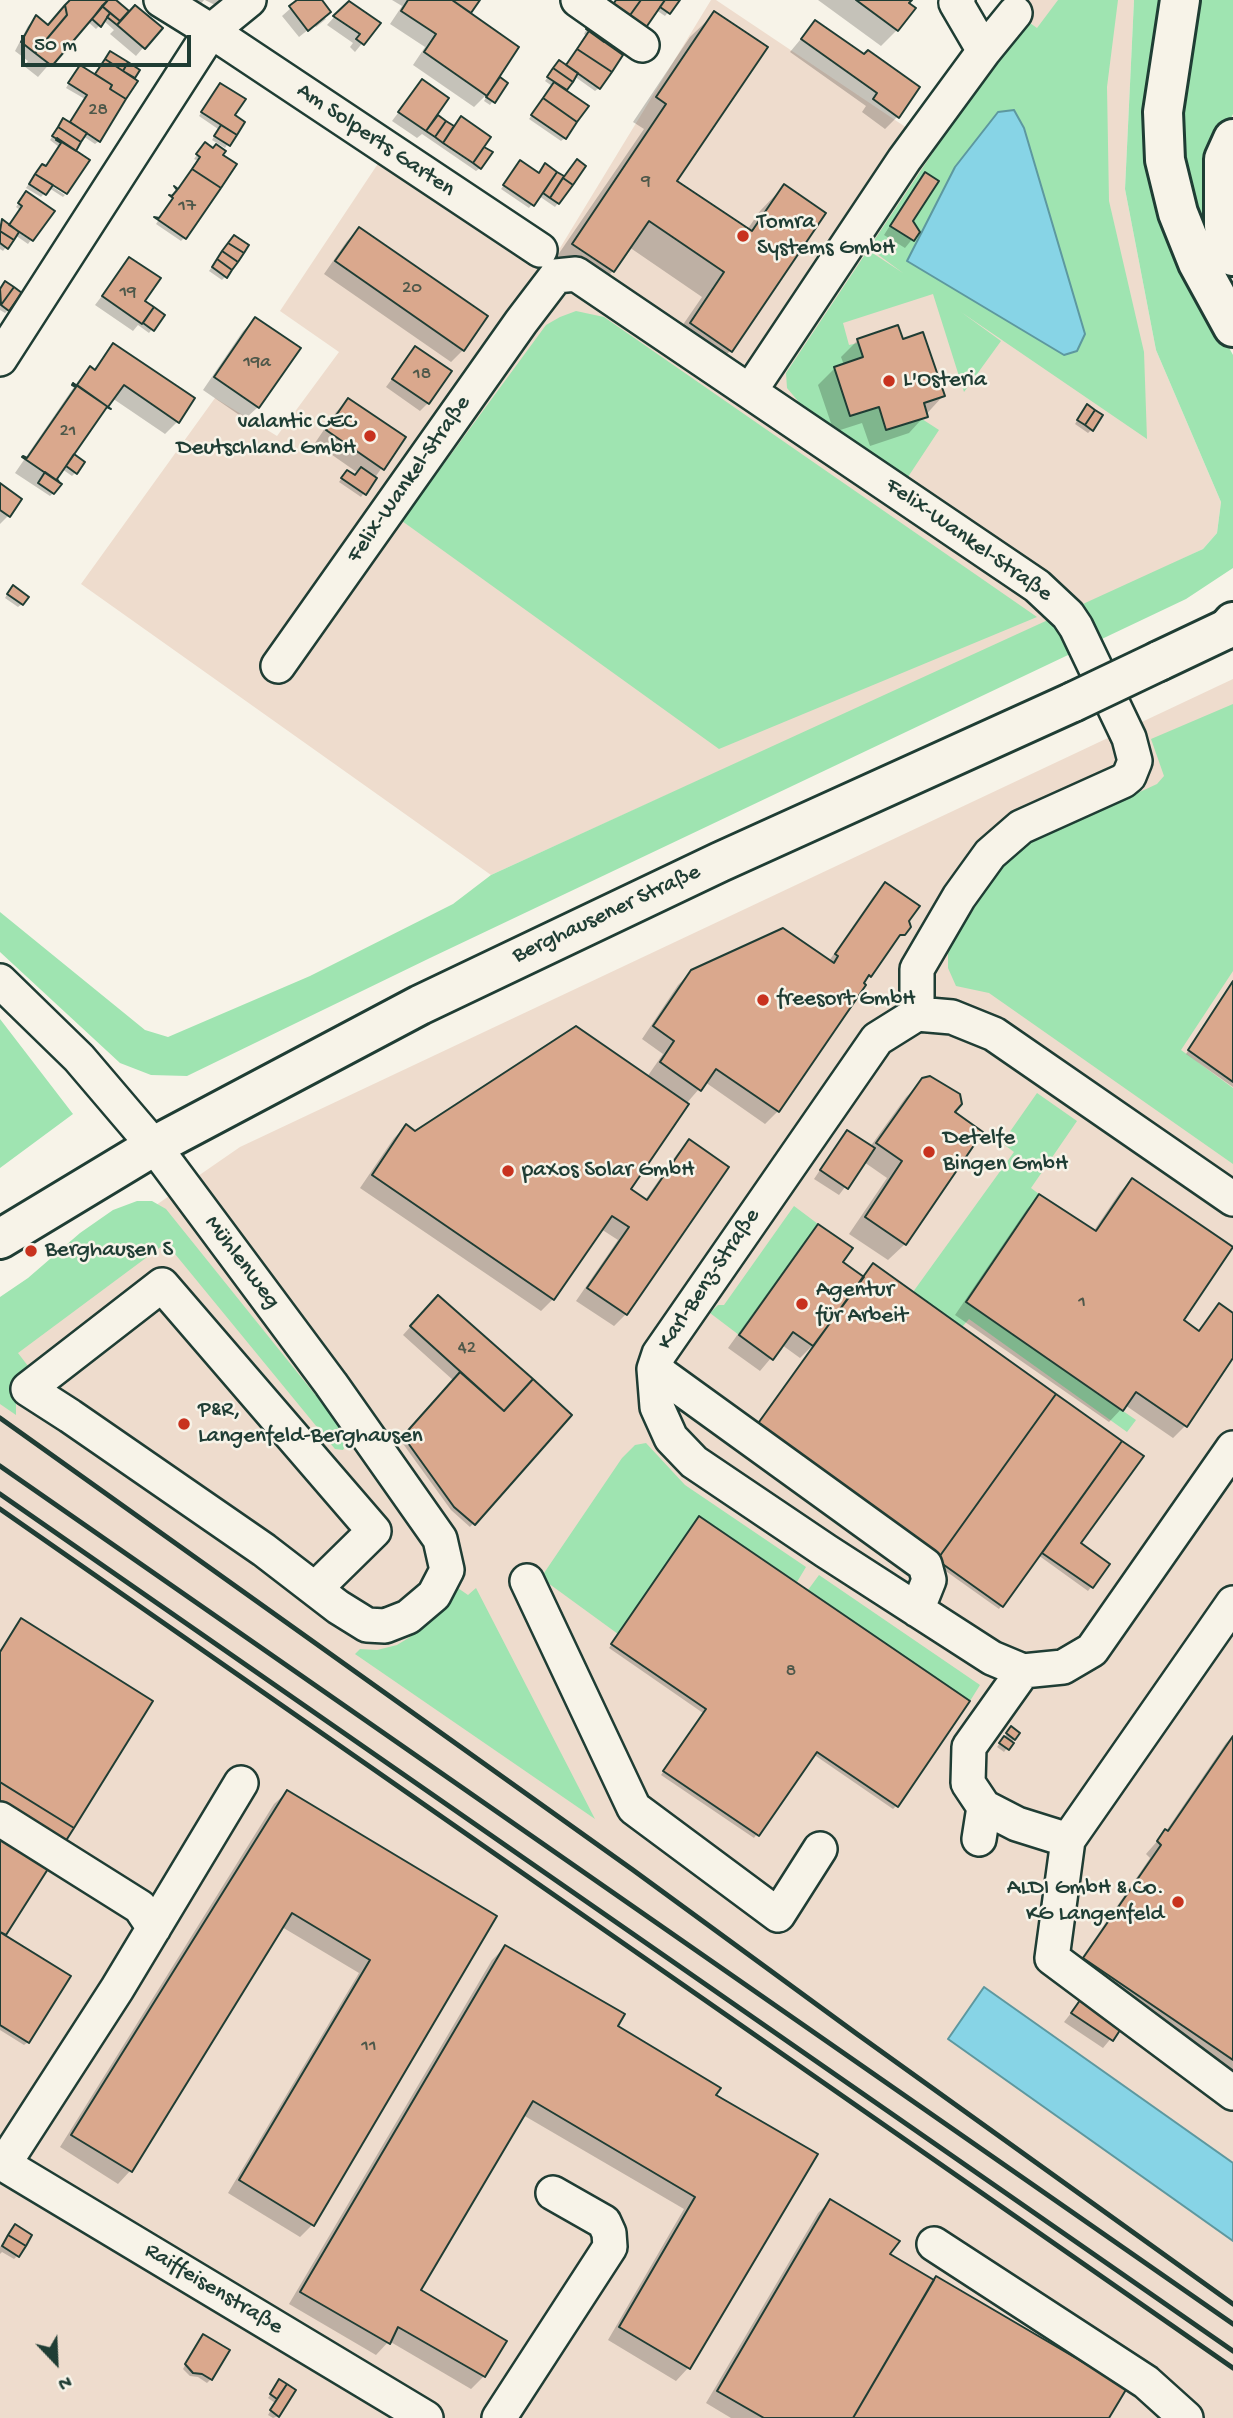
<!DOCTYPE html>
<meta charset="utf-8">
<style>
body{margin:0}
#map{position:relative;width:1233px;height:2418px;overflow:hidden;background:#f7f3e8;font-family:"Gochi Hand",sans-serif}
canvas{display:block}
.north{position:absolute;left:21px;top:2327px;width:70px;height:70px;-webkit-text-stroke:5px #f7f3e8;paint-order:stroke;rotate:157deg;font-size:19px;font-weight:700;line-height:28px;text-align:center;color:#1f3d34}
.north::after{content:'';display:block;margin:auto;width:24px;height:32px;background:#1f3d34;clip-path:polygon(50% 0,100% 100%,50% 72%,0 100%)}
.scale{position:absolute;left:21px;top:35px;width:170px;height:32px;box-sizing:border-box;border:4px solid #1f3d34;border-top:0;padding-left:9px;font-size:21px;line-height:24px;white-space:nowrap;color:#1f3d34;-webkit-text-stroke:5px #f7f3e8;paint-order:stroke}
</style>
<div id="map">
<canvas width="1233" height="2418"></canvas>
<div class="north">N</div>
<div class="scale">50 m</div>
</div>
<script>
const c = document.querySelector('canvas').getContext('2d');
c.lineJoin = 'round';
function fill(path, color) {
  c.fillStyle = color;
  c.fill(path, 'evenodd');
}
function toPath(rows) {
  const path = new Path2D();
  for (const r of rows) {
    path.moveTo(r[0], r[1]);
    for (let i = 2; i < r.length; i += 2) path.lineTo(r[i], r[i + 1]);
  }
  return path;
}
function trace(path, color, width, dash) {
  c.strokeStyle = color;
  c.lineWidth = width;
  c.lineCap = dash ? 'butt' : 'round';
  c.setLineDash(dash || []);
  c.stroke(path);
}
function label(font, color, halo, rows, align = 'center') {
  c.font = font + ' "Gochi Hand",sans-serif';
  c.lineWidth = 5;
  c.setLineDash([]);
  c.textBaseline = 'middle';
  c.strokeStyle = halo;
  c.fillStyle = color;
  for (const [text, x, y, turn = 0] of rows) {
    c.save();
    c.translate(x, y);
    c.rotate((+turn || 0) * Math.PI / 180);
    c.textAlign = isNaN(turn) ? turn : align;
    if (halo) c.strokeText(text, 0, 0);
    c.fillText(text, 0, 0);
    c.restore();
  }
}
fill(toPath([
 [711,0,716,0,910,130,1006,0,1134,0,1125,189,1156,350,1221,502,1217,533,1203,549,1109,594,491,875,81,584,215,398,277,436,339,352,280,311,391,144,560,248],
 [1233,679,1233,2418,0,2418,0,1317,26,1295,240,1147]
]), '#eedccd');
fill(toPath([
 [1058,0,1118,0,1107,87,1109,201,1144,352,1147,439,961,312,1001,341,964,392,933,294,843,323,849,345,858,343,863,357,834,367,850,416,879,407,886,430,922,419,939,430,906,480,803,407,787,388,786,373,868,250,903,273,869,248,1023,18,1037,28],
 [1134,0,1162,0,1181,261,1233,355,1233,568,1186,599,430,958,187,1076,151,1075,120,1063,0,952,0,912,145,1030,168,1037,310,976,453,904,491,875,1203,549,1217,533,1221,502,1156,350,1125,189],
 [1187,0,1233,0,1233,114,1226,130,1222,254,1233,287,1233,299,1176,168],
 [576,311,604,317,1037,617,719,749,402,521,546,325,560,317],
 [1233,704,1233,971,1181,1050,1233,1088,1233,1164,989,993,956,986,948,968,948,948,1003,865,1025,845,1157,784,1164,776,1151,739],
 [0,1019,73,1114,0,1168],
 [1037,1093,1077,1121,1031,1188,1039,1194,966,1302,1136,1420,1127,1432,969,1319,962,1327,913,1292,1014,1152,1002,1143],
 [137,1201,152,1201,166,1209,350,1438,343,1450,335,1449,166,1243,18,1353,28,1366,16,1383,16,1415,0,1404,0,1297,28,1278,80,1233,113,1210],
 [794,1206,818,1224,739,1335,710,1313,718,1305,724,1305],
 [646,1443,685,1485,806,1567,797,1582,699,1516,618,1634,548,1583,540,1583,542,1576,622,1458,635,1445],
 [819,1575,980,1685,970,1701,808,1590],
 [455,1586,468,1595,476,1588,595,1819,355,1654,360,1649,377,1650,397,1645,410,1637]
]), '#9fe4b1');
const water = toPath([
 [1014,110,1024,128,1085,334,1077,351,1064,355,907,261,955,167,998,112,1014,110],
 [984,1987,1233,2163,1233,2241,948,2039,984,1987]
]);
fill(water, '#87d4e6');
trace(water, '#5d989f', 2);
fill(toPath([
 [70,0,113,0,129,13,160,28,136,56,110,34,114,30,104,21,96,29,87,21,38,77,24,66,28,61,15,51,28,26,36,18,48,27],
 [179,0,204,0,197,9],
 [205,0,219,0,215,5],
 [300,0,320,0,324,17,326,19,331,15,316,27,314,25,299,37,282,16],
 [392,0,478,0,468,15,497,78,506,83,490,105,484,101,488,93,474,107,413,65,425,47,390,24,402,6],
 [617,0,678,0,665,16,656,10],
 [818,0,909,0,897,30,881,46],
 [346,4,378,24,355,52,350,47,353,43,327,25],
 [715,13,674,181,747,230,760,211,784,186,730,351,706,375,667,348,702,297,629,247,613,271,589,295,549,268,644,129,633,122,690,37],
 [815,22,864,56,897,117,885,129,862,112,866,106,790,52],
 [588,27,601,42,599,88,595,91,574,76,564,91,565,138,561,141,529,119,552,86,545,81,556,66,565,67,587,36,584,34],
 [107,56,138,70,99,141,95,144,83,136,44,181,65,195,63,197,49,188,41,197,26,188,38,169,45,168,59,147,50,140,60,124,69,124,85,99,66,88,77,70,94,76],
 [422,81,435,115,481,147,480,168,476,171,422,134,417,138,392,121],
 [217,88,233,116,243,122,225,148,212,140,218,129,199,116],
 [205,144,185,237,181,241,156,224,198,161,194,159],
 [517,166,538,175,545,166,564,178,558,203,555,207,539,196,529,208,501,189],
 [925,175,911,221,918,232,905,248,884,235,917,183],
 [23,197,52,211,28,244,15,235,3,251,0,249,0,224,2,221,9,226,20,210,16,207],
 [359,229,463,350,451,362,324,274,347,241],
 [230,241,226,276,222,280,209,271],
 [130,259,143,302,163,315,149,333,138,325,133,331,95,305],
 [0,288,8,310,5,313,0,310],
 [255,319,298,348,258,407,245,419,203,390,243,331],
 [858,340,902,341,943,396,909,433,870,446,862,423,834,432,818,385,835,368,844,365,841,357],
 [114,345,177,422,165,434,112,398,72,455,75,473,72,476,62,469,54,481,53,493,50,496,15,473,78,381,90,369,93,370],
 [415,348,428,403,420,411,386,387],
 [348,400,403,438,361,497,339,482,344,475,355,477,358,473,315,443,336,412],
 [1084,410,1091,430,1088,433,1075,424],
 [0,485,8,516,0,524],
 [9,591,22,604,18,607,5,598],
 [885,884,907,921,903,933,890,946,862,984,864,986,778,1111,765,1124,705,1082,686,1104,628,1189,645,1200,677,1154,689,1141,626,1314,614,1326,576,1301,618,1240,601,1229,553,1299,541,1311,360,1188,394,1138,406,1126,415,1133,647,1077,663,1054,642,1039,678,985,692,971,829,961,873,897],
 [1233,982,1233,1087,1186,1054],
 [923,1080,953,1113,905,1244,888,1260,849,1234,887,1178,864,1162,839,1195,814,1179,840,1140,848,1132,870,1147,906,1097],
 [1132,1180,1182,1320,1197,1332,1219,1306,1233,1315,1233,1354,1185,1426,1173,1438,1125,1405,1109,1422,955,1315,1027,1209,1039,1196,1093,1232,1120,1192],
 [819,1226,841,1262,863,1278,873,1265,1142,1457,1079,1544,1108,1565,1088,1591,1038,1555,999,1609,752,1433,815,1345,814,1344,800,1358,782,1345,760,1371,728,1348,806,1239],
 [430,1305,570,1415,470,1527,451,1510,401,1441,454,1381,403,1335],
 [696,1522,896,1806,893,1809,813,1754,754,1838,661,1775,703,1713,609,1648],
 [0,1653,151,1701,4,1936,28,2042,24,2045,0,2030],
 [1008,1732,1014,1739,1004,1752,997,1747],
 [1233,1736,1233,2081,1072,1972,1150,1858,1146,1854,1166,1831,1226,1743],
 [287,1792,495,1917,313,2224,300,2237,228,2193,359,1973,282,1927,130,2171,118,2184,60,2147,274,1804],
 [505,1947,714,2096,815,2155,688,2368,676,2381,608,2340,684,2209,523,2115,418,2291,505,2341,484,2376,471,2389,389,2341,376,2355,289,2304,492,1960],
 [1083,1998,1122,2025,1103,2048,1064,2022],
 [830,2201,888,2255,1107,2418,731,2418,706,2403,818,2213],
 [12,2230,17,2256,14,2259,2,2252,0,2254,0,2247],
 [200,2339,211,2379,207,2383,198,2377,190,2376,183,2369],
 [280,2381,294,2390,278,2416,273,2418,268,2415,275,2403,268,2398]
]), '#0003');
const building = toPath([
 [70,0,108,0,52,66,35,53,67,15,65,5,70,0],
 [108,0,116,0,129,11,120,21,102,6,108,0],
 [297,0,322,0,331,12,308,31,289,6,297,0],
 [408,0,452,0,519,47,487,96,424,52,436,34,401,11,408,0],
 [452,0,480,0,471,13,452,0],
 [616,0,641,0,628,18,612,6,616,0],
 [641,0,665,0,645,29,628,18,641,0],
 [665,0,680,0,670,14,660,7,665,0],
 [856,0,912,0,909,3,916,8,898,31,856,0],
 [349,1,381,23,364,45,356,39,360,34,333,16,349,1],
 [65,5,67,15,35,53,21,42,36,15,48,25,65,5],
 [135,5,163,28,145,49,117,25,135,5],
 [102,6,110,13,101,27,92,19,102,6],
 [714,11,768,47,677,181,752,231,784,184,826,213,732,352,690,323,724,272,649,221,614,272,572,244,666,104,656,97,714,11],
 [110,13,120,21,117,25,107,17,110,13],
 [815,20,864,54,868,50,920,87,899,118,873,99,877,93,801,39,815,20],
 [591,21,609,34,604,42,586,29,591,21],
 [589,31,623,55,612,72,577,49,589,31],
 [577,49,612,72,600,89,566,65,577,49],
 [110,51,128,62,123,71,105,59,110,51],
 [105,59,138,81,126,99,110,89,112,85,95,74,105,59],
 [559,60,578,73,573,82,553,68,559,60],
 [128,62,140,70,135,78,123,71,128,62],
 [80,65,112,85,110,89,126,99,100,142,70,122,87,95,68,83,80,65],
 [553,68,573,82,567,90,547,77,553,68],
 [500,77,508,83,495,103,486,97,500,77],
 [422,79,449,98,426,131,398,112,422,79],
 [554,82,589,106,577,122,543,98,554,82],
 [220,83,246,99,235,115,245,122,237,135,201,112,220,83],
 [543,98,577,122,566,139,531,115,543,98],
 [438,115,446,121,435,137,426,131,438,115],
 [461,116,491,137,473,163,443,143,461,116],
 [63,118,87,133,81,142,58,127,63,118],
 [446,121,454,126,443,143,435,137,446,121],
 [221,125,237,135,230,146,214,136,221,125],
 [58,127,81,142,76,151,52,136,58,127],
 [57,138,90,160,67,194,35,174,42,164,46,166,61,143,56,140,57,138],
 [205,142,213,148,216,144,226,151,223,155,237,164,221,188,192,169,200,157,196,154,205,142],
 [484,147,493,152,481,169,473,163,484,147],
 [577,159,586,166,573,185,563,178,577,159],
 [520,160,539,173,545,163,557,172,534,206,503,185,520,160],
 [192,169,221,188,186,239,154,217,159,218,173,198,169,195,172,196,177,190,174,186,178,189,192,169],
 [557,172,564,176,550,198,543,193,557,172],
 [925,172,939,181,913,221,920,232,914,241,890,226,925,172],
 [35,174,53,185,46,195,29,184,35,174],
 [563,178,573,185,559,204,550,198,563,178],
 [26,191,55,211,33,241,9,225,22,206,18,203,26,191],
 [2,219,19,232,14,240,0,231,2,219],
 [359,227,488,316,464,351,335,261,359,227],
 [0,231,14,240,8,249,0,243,0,231],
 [234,235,249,245,244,253,228,243,234,235],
 [228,243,244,253,238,262,222,251,228,243],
 [222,251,238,262,232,270,217,259,222,251],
 [129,257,161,278,145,301,154,307,142,324,102,296,129,257],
 [217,259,232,270,227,278,212,267,217,259],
 [5,281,14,287,1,305,0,289,5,281],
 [14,287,22,293,9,311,1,305,14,287],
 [154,307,165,315,154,331,143,323,154,307],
 [255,317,301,348,259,408,214,377,255,317],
 [898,325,903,339,923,332,945,396,924,403,928,417,886,430,879,407,850,416,834,367,863,357,857,339,898,325],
 [113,343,195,398,179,423,124,385,108,407,77,385,90,366,95,370,113,343],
 [415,346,452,371,429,404,392,379,415,346],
 [73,383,111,409,107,407,57,479,60,483,22,457,23,456,27,458,76,387,72,385,73,383],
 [348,398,406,437,384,470,326,430,348,398],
 [1087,404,1095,410,1085,425,1077,420,1087,404],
 [1095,410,1103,415,1093,431,1085,425,1095,410],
 [74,454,85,462,77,474,66,466,74,454],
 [361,467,377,478,366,495,341,478,347,470,355,475,361,467],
 [45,472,62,484,54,494,38,483,45,472],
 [0,483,22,499,10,517,0,510,0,483],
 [13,585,29,597,23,605,7,594,13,585],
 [885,882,920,906,909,921,911,927,905,935,900,935,871,977,869,975,864,983,866,985,779,1112,716,1069,701,1091,660,1062,674,1041,653,1026,691,970,783,928,834,963,838,956,835,954,885,882],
 [1233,981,1233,1082,1188,1050,1233,981],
 [576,1026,689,1104,631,1189,647,1200,689,1139,729,1167,627,1315,587,1288,629,1227,612,1216,554,1300,372,1175,406,1124,415,1131,576,1026],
 [930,1076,960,1094,962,1104,955,1112,983,1132,906,1245,865,1217,902,1161,876,1143,922,1078,930,1076],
 [847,1130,875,1148,848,1189,820,1170,847,1130],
 [1132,1178,1233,1247,1184,1320,1199,1331,1219,1303,1233,1313,1233,1358,1187,1427,1136,1392,1123,1411,966,1302,1039,1194,1096,1231,1132,1178],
 [818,1224,853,1248,843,1262,864,1277,813,1346,793,1332,773,1360,739,1335,818,1224],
 [873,1263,1056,1394,937,1560,754,1429,873,1263],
 [438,1295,533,1379,504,1411,410,1326,438,1295],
 [460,1372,504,1411,533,1379,572,1415,475,1525,454,1507,403,1436,460,1372],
 [1056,1394,1122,1441,1003,1607,937,1560,1056,1394],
 [1122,1441,1144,1456,1081,1543,1110,1564,1093,1588,1042,1553,1122,1441],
 [699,1516,970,1701,898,1807,817,1752,759,1836,663,1771,706,1709,611,1644,699,1516],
 [21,1618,153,1701,74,1828,0,1782,0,1652,21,1618],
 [1011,1726,1020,1733,1015,1740,1006,1733,1011,1726],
 [1004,1736,1014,1743,1009,1750,999,1743,1004,1736],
 [1233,1736,1233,2060,1083,1958,1161,1845,1157,1841,1165,1829,1168,1831,1233,1736],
 [0,1782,74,1828,6,1935,0,1932,0,1782],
 [287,1790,497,1916,314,2226,239,2180,370,1960,292,1913,132,2172,71,2135,287,1790],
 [0,1932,71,1976,29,2043,0,2025,0,1932],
 [505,1945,625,2014,618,2026,721,2088,716,2095,818,2154,690,2369,619,2327,695,2197,533,2101,421,2290,507,2341,485,2377,398,2327,390,2344,300,2292,505,1945],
 [1083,1996,1124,2024,1113,2041,1071,2013,1083,1996],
 [830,2199,900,2241,890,2254,934,2280,853,2418,764,2418,717,2391,830,2199],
 [15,2224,32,2235,26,2246,8,2235,15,2224],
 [8,2235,26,2246,19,2257,2,2246,8,2235],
 [936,2276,1127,2388,1109,2418,853,2418,936,2276],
 [203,2334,230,2350,212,2380,202,2374,193,2373,185,2364,203,2334],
 [279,2379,287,2384,277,2399,270,2394,279,2379],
 [287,2384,296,2390,279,2417,270,2410,287,2384]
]);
fill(building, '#daa88d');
trace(building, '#1f3d34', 2);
const minor = toPath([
 [161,0,211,31,540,250],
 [578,0,642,45],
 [958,0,956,3,984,51,1015,13],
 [0,359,211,31,249,0],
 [750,391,904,160,984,51],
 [278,666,521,322,556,276,576,274,1037,586,1068,615,1076,627,1129,738,1135,761,1129,776,1123,781,1021,827,990,854,959,897,917,969,917,1014],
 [0,981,79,1058,154,1146,331,1384,440,1539,447,1570,434,1595,408,1617,385,1626,367,1625,338,1607,264,1550,70,1416,28,1389,162,1285,374,1531,316,1588],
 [1233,1199,994,1034,952,1017,917,1014,877,1039,659,1354,654,1369,657,1407,671,1438,694,1462,826,1551,992,1658,1023,1671,1063,1667,1092,1650,1233,1448],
 [654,1369,925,1565,929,1580,917,1610],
 [527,1581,634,1808,778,1915,820,1849],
 [1233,1603,1068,1840,1052,1958,1233,2093],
 [1023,1671,969,1747,968,1783,984,1807,1017,1824,1068,1840],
 [0,1819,140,1907,154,1928],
 [979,1839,984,1807],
 [0,2162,426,2418],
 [4,2164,117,1989,241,1783],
 [934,2244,1146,2382,1186,2418],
 [499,2418,610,2247,609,2233,604,2222,553,2193]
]);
const major = toPath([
 [1159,661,1233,626],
 [0,1239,154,1146,420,1005,720,862,1073,702]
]);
const highway = toPath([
 [1180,0,1163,112,1165,160,1178,213,1198,263,1233,327],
 [1233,139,1224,159,1224,226,1233,256],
 [1227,629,1233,622]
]);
trace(minor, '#1f3d34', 38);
trace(major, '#1f3d34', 44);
trace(highway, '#1f3d34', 44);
trace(minor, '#f7f3e8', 33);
trace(major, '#f7f3e8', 38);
trace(highway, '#f7f3e8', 38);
trace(toPath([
 [0,1418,633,1870,857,2034,1233,2304],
 [0,1466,1233,2324],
 [0,1494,1233,2351],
 [0,1509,1233,2368]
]), '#1f3d34', 5);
const majorBridge = toPath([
 [1073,702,1159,661]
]);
trace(majorBridge, '#1f3d34', 44, []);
trace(majorBridge, '#f7f3e8', 38);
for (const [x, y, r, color] of [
 [743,236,7,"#c8321e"],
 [889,381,7,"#c8321e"],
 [370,436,7,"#c8321e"],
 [763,1000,7,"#c8321e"],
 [929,1152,7,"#c8321e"],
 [508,1171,7,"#c8321e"],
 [31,1251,7,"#c8321e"],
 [802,1304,7,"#c8321e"],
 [184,1424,7,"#c8321e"],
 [1178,1902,7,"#c8321e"]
]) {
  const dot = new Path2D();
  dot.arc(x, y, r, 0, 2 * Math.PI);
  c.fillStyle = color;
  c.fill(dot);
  trace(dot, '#f7f3e8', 2.5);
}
label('19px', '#4e584a', null, [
 ["28",98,111],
 ["9",646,182],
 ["17",187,207],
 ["20",412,289],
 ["19",128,293],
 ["19a",257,363],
 ["18",422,375],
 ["21",68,432],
 ["1",1082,1303],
 ["42",467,1349],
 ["8",791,1672],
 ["11",369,2047]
]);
label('23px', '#1f3d34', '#f7f3e8', [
 ["Am Solperts Garten",375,141,34],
 ["Felix-Wankel-Straße",410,480,-55],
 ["Felix-Wankel-Straße",968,541,35],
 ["Berghausener Straße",607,915,-25],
 ["Mühlenweg",241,1263,53],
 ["Karl-Benz-Straße",710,1280,-56],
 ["Raiffeisenstraße",213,2290,31]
]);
label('23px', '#1f3d34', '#f7f3e8', [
 ["Tomra",757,223],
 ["Systems GmbH",757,249],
 ["L'Osteria",903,381],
 ["valantic CEC",356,423,"right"],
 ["Deutschland GmbH",356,449,"right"],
 ["freesort GmbH",777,1000],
 ["Detelfe",943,1139],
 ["Bingen GmbH",943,1165],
 ["paXos Solar GmbH",522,1171],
 ["Berghausen S",45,1251],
 ["Agentur",816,1291],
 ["für Arbeit",816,1317],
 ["P&R,",198,1411],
 ["Langenfeld-Berghausen",198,1437],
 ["ALDI GmbH & Co.",1164,1889,"right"],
 ["KG Langenfeld",1164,1915,"right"]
], 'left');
</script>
